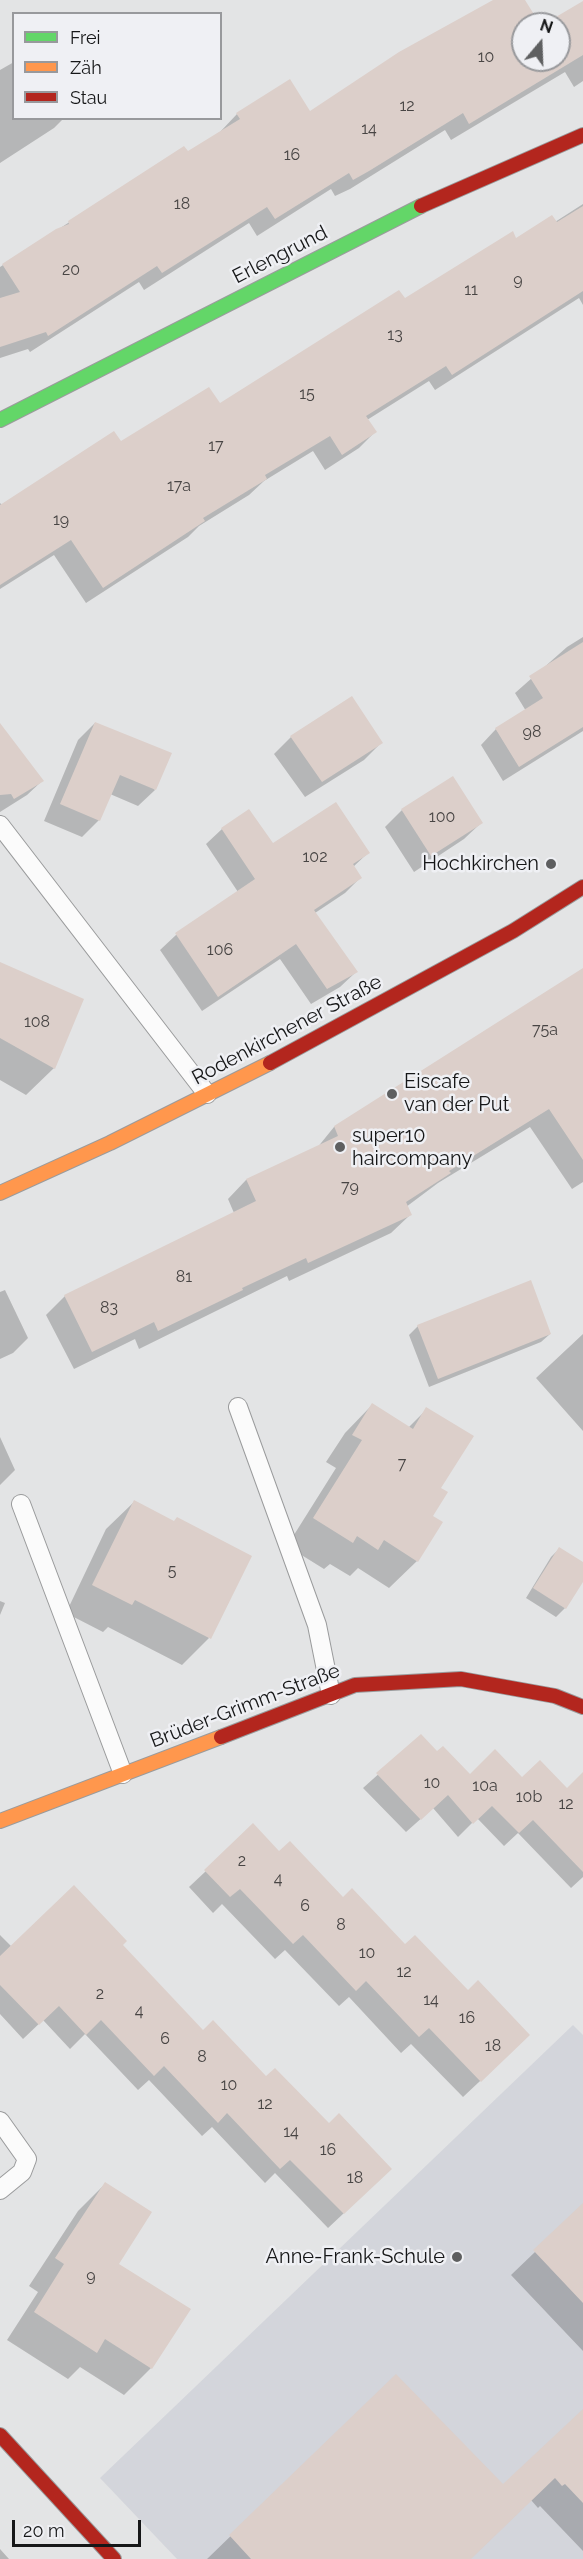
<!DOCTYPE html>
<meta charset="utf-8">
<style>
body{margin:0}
#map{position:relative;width:583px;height:2559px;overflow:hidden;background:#e3e4e5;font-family:Raleway,sans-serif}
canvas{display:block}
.legend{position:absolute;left:12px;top:12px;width:210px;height:108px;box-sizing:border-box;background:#eff0f4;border:2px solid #98999c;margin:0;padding:8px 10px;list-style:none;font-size:18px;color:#161718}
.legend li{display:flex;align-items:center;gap:12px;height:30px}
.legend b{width:30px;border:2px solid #98999c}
.north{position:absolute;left:511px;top:12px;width:60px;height:60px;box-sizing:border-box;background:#eff0f4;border:2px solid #98999c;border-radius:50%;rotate:19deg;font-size:16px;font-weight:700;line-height:24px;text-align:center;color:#161718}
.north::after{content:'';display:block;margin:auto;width:21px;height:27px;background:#5e5f60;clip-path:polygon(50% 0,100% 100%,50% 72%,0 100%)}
.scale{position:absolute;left:12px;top:2520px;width:129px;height:27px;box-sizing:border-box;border:3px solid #161718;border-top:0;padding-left:8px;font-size:18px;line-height:21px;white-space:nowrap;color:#161718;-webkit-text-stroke:4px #eff0f4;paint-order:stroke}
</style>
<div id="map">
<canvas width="583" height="2559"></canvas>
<ul class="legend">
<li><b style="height:8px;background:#63d668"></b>Frei</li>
<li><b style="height:8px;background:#ff974d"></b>Zäh</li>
<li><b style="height:8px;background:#b3261e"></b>Stau</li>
</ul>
<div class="north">N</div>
<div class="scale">20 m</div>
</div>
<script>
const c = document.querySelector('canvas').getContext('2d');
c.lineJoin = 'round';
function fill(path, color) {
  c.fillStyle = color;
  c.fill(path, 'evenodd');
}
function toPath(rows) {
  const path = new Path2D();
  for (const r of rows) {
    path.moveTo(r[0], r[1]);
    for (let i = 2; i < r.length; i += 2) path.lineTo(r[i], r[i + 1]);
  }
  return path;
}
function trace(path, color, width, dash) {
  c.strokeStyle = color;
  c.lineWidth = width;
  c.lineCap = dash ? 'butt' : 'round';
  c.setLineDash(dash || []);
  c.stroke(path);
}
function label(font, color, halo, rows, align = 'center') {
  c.font = font + ' Raleway,sans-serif';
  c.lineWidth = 5;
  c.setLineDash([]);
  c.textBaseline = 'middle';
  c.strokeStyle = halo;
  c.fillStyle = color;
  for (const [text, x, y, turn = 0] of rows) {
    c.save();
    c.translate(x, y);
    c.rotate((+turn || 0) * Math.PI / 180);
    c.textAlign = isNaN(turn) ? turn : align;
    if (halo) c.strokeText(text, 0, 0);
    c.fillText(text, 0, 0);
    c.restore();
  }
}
fill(toPath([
 [573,2025,583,2035,583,2559,177,2559,100,2478]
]), '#d3d5db');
fill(toPath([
 [496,0,523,0,538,24,523,24,523,60,559,60,559,24,547,24,583,3,583,81,574,87,565,72,451,140,445,130,350,189,335,196,331,189,257,236,249,223,144,290,139,282,30,352,28,349,0,358,0,267,184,148,188,153,220,132,237,114,310,113],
 [14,62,14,118,63,119,54,128,0,163,0,70],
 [583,204,583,305,579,298,435,390,429,381,367,420,375,432,359,448,325,470,313,451,264,481,249,495,199,526,188,537,86,603,54,555,0,589,0,503,2,505,120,443,219,406,404,300,516,240,555,222],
 [583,637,583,731,503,781,481,745,496,729,526,711,515,693,567,647],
 [95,723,155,790,138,806,110,794,99,820,82,837,44,821,78,740],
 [291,737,381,743,364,760,305,797,274,754],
 [0,753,42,781,27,795,0,812],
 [402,810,481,823,464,839,414,872,385,827],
 [222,829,272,845,368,853,353,867,360,878,345,893,315,913,356,972,340,987,311,1004,280,959,202,1011,160,950,176,935,238,892,206,844],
 [0,964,54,1068,26,1095,0,1080],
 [583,970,583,1182,572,1189,530,1127,438,1183,406,1207,410,1215,391,1233,289,1281,287,1276,139,1349,135,1339,74,1369,46,1315,65,1296,234,1213,228,1199,246,1180,317,1148,334,1127],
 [5,1290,28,1338,13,1353,0,1359,0,1292],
 [418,1326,550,1334,541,1342,429,1387,409,1335],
 [583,1334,583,1431,536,1378],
 [372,1405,408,1428,427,1409,439,1489,417,1561,389,1588,358,1568,350,1576,330,1564,324,1569,287,1546,336,1468,326,1462,345,1433],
 [0,1437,15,1470,0,1485],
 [134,1502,209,1638,182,1665,108,1627,103,1632,66,1613,106,1529],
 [559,1549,583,1564,583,1579,565,1608,556,1617,526,1598,551,1557],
 [0,1601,5,1603,0,1615],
 [421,1736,437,1753,470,1776,522,1779,567,1790,583,1779,583,1877,571,1888,518,1833,504,1846,477,1818,458,1837,433,1808,406,1832,363,1788],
 [278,1854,405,1946,511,2052,463,2097,411,2044,401,2053,349,1997,339,2006,285,1950,275,1959,222,1904,213,1913,189,1887,206,1871],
 [0,1935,12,1947,121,1946,203,2032,266,2078,375,2184,328,2228,275,2173,265,2183,212,2127,202,2136,149,2080,138,2090,85,2034,70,2049,43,2020,23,2039,0,2014],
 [105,2184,117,2265,151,2368,124,2395,80,2367,68,2379,7,2340,38,2292,29,2286,78,2211],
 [583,2206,583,2351,511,2275],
 [396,2376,503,2486,583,2411,583,2551,540,2506,538,2508,531,2500,470,2559,207,2559],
 [0,2549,9,2559,0,2559]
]), '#0003');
fill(toPath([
 [493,0,525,0,540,24,523,24,523,60,559,60,559,24,544,24,583,1,583,55,469,124,463,113,369,171,353,180,349,173,275,219,267,207,162,273,157,266,48,336,46,332,0,347,0,298,20,292,2,264,56,229,69,224,68,221,184,146,188,151,240,119,236,113,290,79,310,111,399,52],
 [583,206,583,291,452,375,446,366,366,416,377,432,342,455,330,436,265,475,267,479,203,518,205,521,103,588,71,540,0,585,0,505,114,431,121,441,209,387,220,403,399,290,405,298,513,231,516,238,552,215,557,222],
 [583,642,583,727,519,767,495,728,543,698,529,676],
 [352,696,383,743,322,782,290,736],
 [95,722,172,753,156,790,120,775,100,821,60,804],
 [0,723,44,781,14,799,11,794,0,795],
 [453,776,483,823,431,856,401,809],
 [336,802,370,853,353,864,362,878,314,910,358,972,327,989,296,944,218,997,175,933,255,879,221,828,249,809,273,843],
 [0,962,84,999,55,1069,0,1038],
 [583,968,583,1160,549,1109,449,1171,451,1173,406,1202,412,1215,308,1263,306,1258,242,1288,243,1290,158,1331,154,1322,92,1352,64,1295,256,1201,246,1179,338,1136,334,1126],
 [531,1280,551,1334,438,1379,417,1325],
 [372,1403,413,1429,426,1407,474,1436,441,1488,448,1492,433,1516,443,1522,418,1562,384,1540,378,1550,357,1536,353,1543,313,1518,362,1440,352,1435],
 [134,1500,174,1521,177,1517,252,1556,211,1639,135,1600,132,1605,92,1585],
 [559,1547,583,1562,583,1582,566,1609,533,1588],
 [421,1734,437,1751,443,1746,470,1774,495,1749,522,1777,540,1760,567,1788,583,1772,583,1872,533,1820,519,1833,492,1806,473,1824,448,1795,421,1820,376,1773],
 [253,1823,279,1851,290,1841,343,1897,352,1888,405,1944,415,1935,468,1990,478,1980,530,2035,481,2082,429,2028,419,2037,366,1981,356,1991,303,1935,293,1944,240,1889,230,1897,204,1870],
 [74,1885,127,1941,123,1945,203,2030,213,2020,266,2076,275,2068,329,2123,339,2113,392,2169,344,2214,290,2160,280,2169,227,2113,218,2123,164,2066,154,2076,101,2020,86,2035,59,2006,39,2025,0,1985,0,1956],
 [105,2182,152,2212,119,2264,191,2309,152,2369,105,2339,97,2353,34,2312,64,2264,55,2258],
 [583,2203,583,2303,533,2250],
 [396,2374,503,2484,583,2409,583,2503,565,2484,562,2486,555,2478,471,2559,251,2559,229,2535]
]), '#dccfca');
const lane = toPath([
 [0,825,207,1094],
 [238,1407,317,1625,331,1695],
 [21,1504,123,1774],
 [0,2121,27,2159,22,2172,0,2190]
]);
const fast = toPath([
 [0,420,421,206]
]);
const slow = toPath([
 [0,1193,110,1143,270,1063],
 [0,1821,221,1737]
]);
const jam = toPath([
 [421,206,583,135],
 [270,1063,513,931,583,887],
 [221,1737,355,1685,461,1679,555,1696,583,1707],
 [0,2435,114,2559]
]);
trace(lane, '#9a9b9c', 20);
trace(fast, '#9a9b9c', 16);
trace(slow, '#9a9b9c', 16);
trace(jam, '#9a9b9c', 16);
trace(lane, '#fbfbfb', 18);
trace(fast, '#63d668', 14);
trace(slow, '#ff974d', 14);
trace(jam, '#b3261e', 14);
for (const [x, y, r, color] of [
 [551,864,6,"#5e5f60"],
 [392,1094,6,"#5e5f60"],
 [340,1147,6,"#5e5f60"],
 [457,2257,6,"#5e5f60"]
]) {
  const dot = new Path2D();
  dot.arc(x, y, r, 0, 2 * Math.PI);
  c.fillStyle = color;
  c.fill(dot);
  trace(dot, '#eff0f4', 2);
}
label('16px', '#484544', null, [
 ["10",486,57],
 ["12",407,106],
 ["14",369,129],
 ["16",292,155],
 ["18",182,204],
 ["20",71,270],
 ["9",518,280],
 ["11",471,290],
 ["13",395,335],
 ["15",307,394],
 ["17",216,446],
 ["17a",179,486],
 ["19",61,520],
 ["98",532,732],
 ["100",442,817],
 ["102",315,857],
 ["106",220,950],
 ["108",37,1022],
 ["75a",545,1030],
 ["79",350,1187],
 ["81",184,1277],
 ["83",109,1308],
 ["7",402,1464],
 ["5",172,1571],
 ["10",432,1783],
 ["10a",485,1786],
 ["10b",529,1797],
 ["12",566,1804],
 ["2",242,1861],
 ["4",278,1879],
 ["6",305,1906],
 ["8",341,1925],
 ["10",367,1953],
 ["12",404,1972],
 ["2",100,1994],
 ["14",431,2000],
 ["4",139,2011],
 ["16",467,2018],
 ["6",165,2039],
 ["18",493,2046],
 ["8",202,2057],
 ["10",229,2085],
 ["12",265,2104],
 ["14",291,2132],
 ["16",328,2150],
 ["18",355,2178],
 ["9",91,2276]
]);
label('20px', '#161718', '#eff0f4', [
 ["Erlengrund",280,255,-27],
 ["Rodenkirchener Straße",287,1030,-28],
 ["Brüder-Grimm-Straße",245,1706,-21]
]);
label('20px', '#161718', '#eff0f4', [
 ["Hochkirchen",539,864],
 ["Eiscafe",404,1082,"left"],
 ["van der Put",404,1105,"left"],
 ["super10",352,1136,"left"],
 ["haircompany",352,1159,"left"],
 ["Anne-Frank-Schule",445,2257]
], 'right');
</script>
